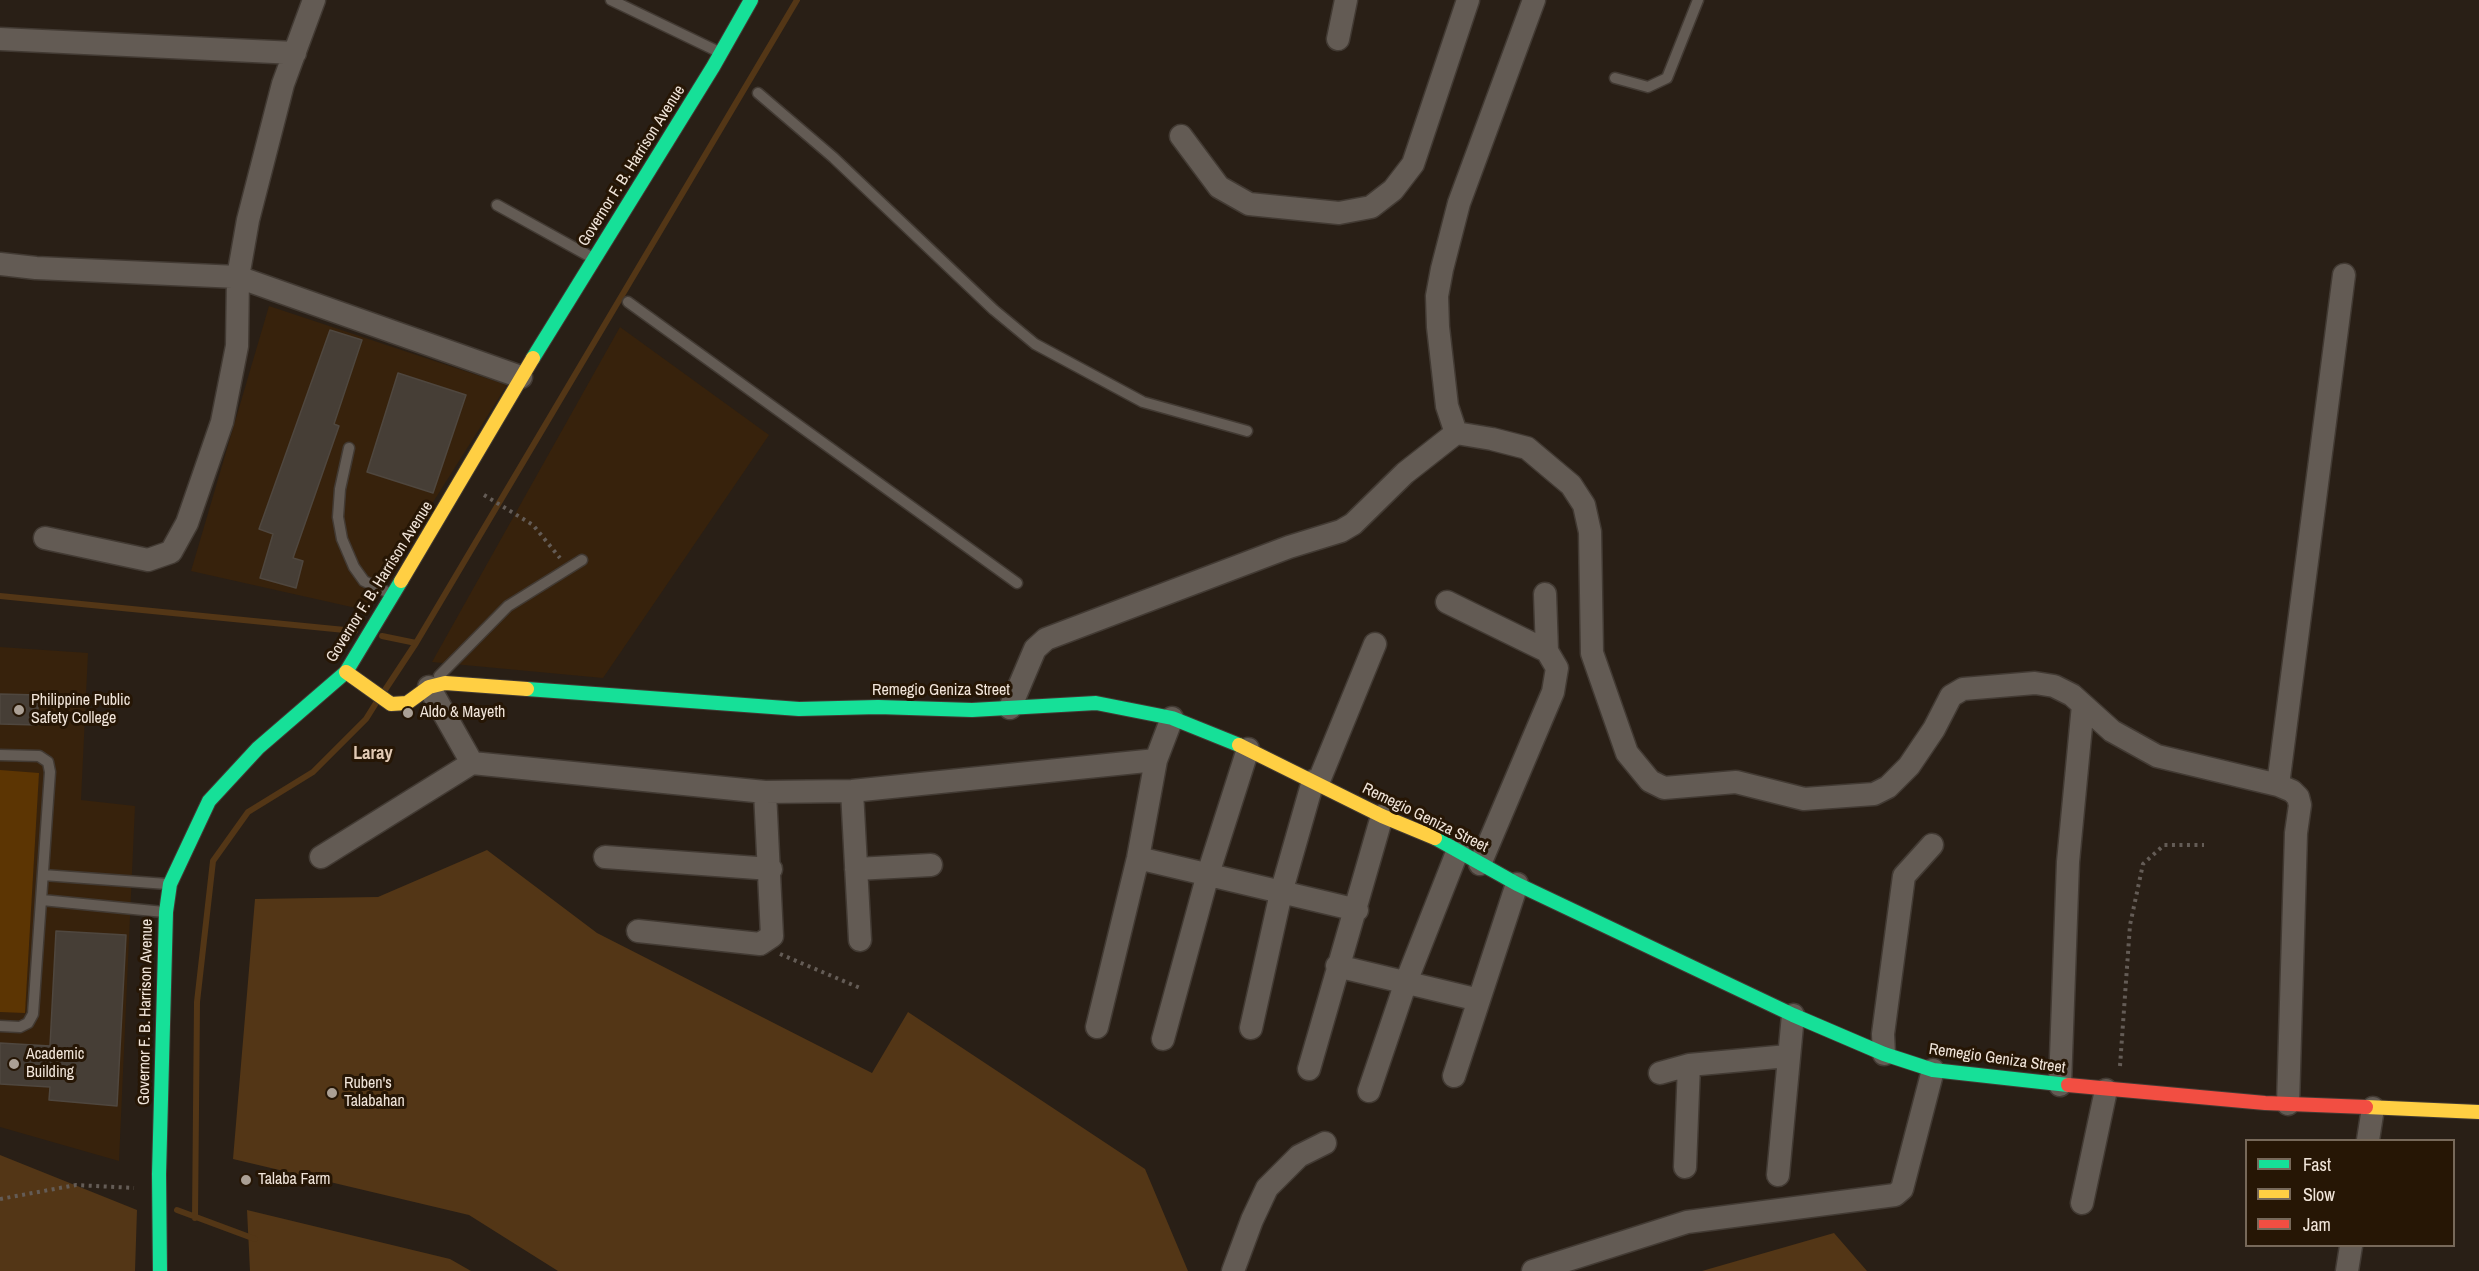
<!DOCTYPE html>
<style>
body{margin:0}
#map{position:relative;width:2479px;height:1271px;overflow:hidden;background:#291f16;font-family:"Archivo Narrow",sans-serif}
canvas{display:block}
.legend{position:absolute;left:2245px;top:1139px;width:210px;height:108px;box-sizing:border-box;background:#261605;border:2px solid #77695a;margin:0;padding:8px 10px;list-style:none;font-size:18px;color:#f1e5da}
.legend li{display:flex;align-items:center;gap:12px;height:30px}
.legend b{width:30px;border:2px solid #77695a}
</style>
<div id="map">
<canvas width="2479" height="1271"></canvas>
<ul class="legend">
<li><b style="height:8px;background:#16e098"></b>Fast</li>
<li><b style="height:8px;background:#ffcf43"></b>Slow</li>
<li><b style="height:8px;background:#f24e42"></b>Jam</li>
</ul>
</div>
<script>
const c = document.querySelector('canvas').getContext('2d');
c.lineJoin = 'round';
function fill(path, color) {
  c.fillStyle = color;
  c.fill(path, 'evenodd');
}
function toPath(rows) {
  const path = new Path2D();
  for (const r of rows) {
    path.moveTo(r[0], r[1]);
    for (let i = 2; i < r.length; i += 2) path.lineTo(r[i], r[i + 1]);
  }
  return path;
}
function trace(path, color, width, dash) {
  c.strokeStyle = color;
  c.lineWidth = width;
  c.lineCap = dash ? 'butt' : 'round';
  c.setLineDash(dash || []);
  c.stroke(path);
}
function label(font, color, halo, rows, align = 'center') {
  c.font = font + ' "Archivo Narrow",sans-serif';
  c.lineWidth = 6;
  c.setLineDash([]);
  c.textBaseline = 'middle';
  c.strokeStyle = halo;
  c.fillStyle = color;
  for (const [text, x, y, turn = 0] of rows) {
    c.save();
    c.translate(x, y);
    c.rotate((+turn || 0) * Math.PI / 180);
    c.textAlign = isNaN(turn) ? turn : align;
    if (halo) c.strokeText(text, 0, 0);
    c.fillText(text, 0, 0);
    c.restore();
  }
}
fill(toPath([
 [269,306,507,385,365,610,191,571],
 [620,327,769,435,603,678,432,662],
 [0,647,88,653,81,800,135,806,119,1161,0,1127]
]), '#37220c');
fill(toPath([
 [0,770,39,773,25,1013,0,1012]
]), '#5c3503');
fill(toPath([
 [487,850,597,933,872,1073,908,1012,1145,1169,1188,1271,558,1271,469,1215,233,1159,255,899,378,897],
 [0,1155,137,1210,135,1271,0,1271],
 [247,1210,450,1259,471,1271,250,1271],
 [1834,1233,1867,1271,1702,1271]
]), '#533616');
trace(toPath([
 [0,596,355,631],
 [382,636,416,643],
 [385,690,416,643,797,0],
 [177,1210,255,1239],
 [195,1218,197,1002,213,861,248,812,313,772,366,719,376,703]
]), '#533616', 6);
const building = toPath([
 [330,330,362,340,334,424,339,426,293,558,303,561,296,588,260,578,273,534,259,529,330,330],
 [398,373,466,395,433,493,367,472,398,373],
 [0,694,38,695,38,725,0,724,0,694],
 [56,931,126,935,117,1106,49,1100,50,1087,0,1084,0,1043,50,1046,56,931]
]);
fill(building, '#463e36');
trace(building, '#4f473f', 1.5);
const lane = toPath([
 [611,0,719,52],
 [1615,78,1648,87,1667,78,1698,0],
 [758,93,834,158,994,310,1035,344,1143,402,1247,431],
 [497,205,591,257],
 [628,302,1017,583],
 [349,448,340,489,338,517,342,539,354,567,364,581,391,594],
 [439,676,508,606,582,560],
 [0,755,39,756,48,762,50,772,33,1014,28,1023,20,1027,0,1026],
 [43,875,167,884],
 [42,900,164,912]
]);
const street = toPath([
 [0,39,295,53],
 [1338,39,1346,0],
 [1181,136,1219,187,1249,204,1339,213,1371,207,1393,190,1413,164,1468,0],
 [0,264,36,268,238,277,521,377],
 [1456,433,1447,406,1438,327,1437,296,1442,269,1459,203,1534,0],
 [45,538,148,560,171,552,187,523,222,422,237,346,238,277,248,220,283,84,314,0],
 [1447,602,1547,651],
 [429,687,472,763],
 [1010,708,1035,649,1046,639,1289,547,1341,531,1353,524,1405,473,1456,433,1492,439,1527,448,1571,485,1584,505,1590,532,1592,653,1627,753,1650,781,1664,788,1736,782,1804,799,1874,794,1888,787,1909,766,1934,729,1951,696,1963,689,2035,683,2054,686,2072,695,2112,731,2157,756,2278,785,2292,791,2298,797,2300,805,2296,833,2288,1104],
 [1318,783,1375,644],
 [2278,785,2344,275],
 [852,791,860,940],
 [321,857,472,763,765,792,852,791,1156,760],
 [605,857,771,869],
 [1138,858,1357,910],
 [1480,864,1553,692,1557,668,1547,651,1545,594],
 [856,869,931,865],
 [638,931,760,944,772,936,765,792],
 [1337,966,1479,1000],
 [1097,1027,1138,858,1156,760,1172,718],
 [1251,1028,1281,893,1313,781],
 [1163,1039,1208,874,1248,749],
 [1884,1054,1883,1034,1904,876,1932,845],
 [1309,1069,1382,816],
 [1660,1073,1689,1065,1788,1056],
 [1454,1076,1517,884],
 [2060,1085,2068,862,2083,705],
 [1369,1091,1406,982,1458,850],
 [2368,1140,2373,1108],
 [1685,1167,1689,1065],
 [1778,1175,1793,1015],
 [2082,1203,2106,1090],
 [1233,1271,1252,1220,1267,1188,1299,1156,1325,1143],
 [1533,1271,1687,1222,1895,1195,1902,1189,1933,1070],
 [2347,1271,2351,1246]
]);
const fast = toPath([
 [533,358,713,67,751,0],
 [527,689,799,709,878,707,972,710,1096,703,1172,718,1239,745],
 [1435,838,1517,884,1793,1015,1884,1054,1933,1070,2068,1085],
 [160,1271,159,1174,166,912,170,884,209,801,258,748,346,672,401,581]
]);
const slow = toPath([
 [401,581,533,358],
 [346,672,391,704,407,703,429,687,445,683,527,689],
 [1239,745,1382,816,1435,838],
 [2366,1107,2479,1112]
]);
const jam = toPath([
 [2068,1085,2265,1103,2366,1107]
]);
trace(lane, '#423a33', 13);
trace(street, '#423a33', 25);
trace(fast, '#423a33', 16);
trace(slow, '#423a33', 16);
trace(jam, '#423a33', 16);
trace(toPath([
 [484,495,533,525,560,558],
 [780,954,860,988],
 [2120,1066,2130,925,2143,864,2164,845,2204,845],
 [0,1199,76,1185,134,1188]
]), '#645c56', 4, [3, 4.5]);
trace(lane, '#635b54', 10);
trace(street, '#635b54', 22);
trace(fast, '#16e098', 14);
trace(slow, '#ffcf43', 14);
trace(jam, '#f24e42', 14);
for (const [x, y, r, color] of [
 [19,710,6,"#aba095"],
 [408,713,6,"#aba095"],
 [14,1064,6,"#aba095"],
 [332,1093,6,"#aba095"],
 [246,1180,6,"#aba095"]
]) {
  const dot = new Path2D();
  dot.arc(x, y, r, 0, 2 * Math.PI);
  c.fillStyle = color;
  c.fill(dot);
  trace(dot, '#261605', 2);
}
label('16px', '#f1e5da', '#261605', [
 ["Governor F. B. Harrison Avenue",632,166,-58],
 ["Governor F. B. Harrison Avenue",380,582,-58],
 ["Remegio Geniza Street",941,691],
 ["Remegio Geniza Street",1425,818,26],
 ["Governor F. B. Harrison Avenue",146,1012,-89],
 ["Remegio Geniza Street",1997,1059,8]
]);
label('16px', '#f1e5da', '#261605', [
 ["Philippine Public",31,701],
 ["Safety College",31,719],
 ["Aldo & Mayeth",420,713],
 ["Academic",26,1055],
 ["Building",26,1073],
 ["Ruben's",344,1084],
 ["Talabahan",344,1102],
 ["Talaba Farm",258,1180]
], 'left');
label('bold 18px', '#e2cab5', '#261605', [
 ["Laray",373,754]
]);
</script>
